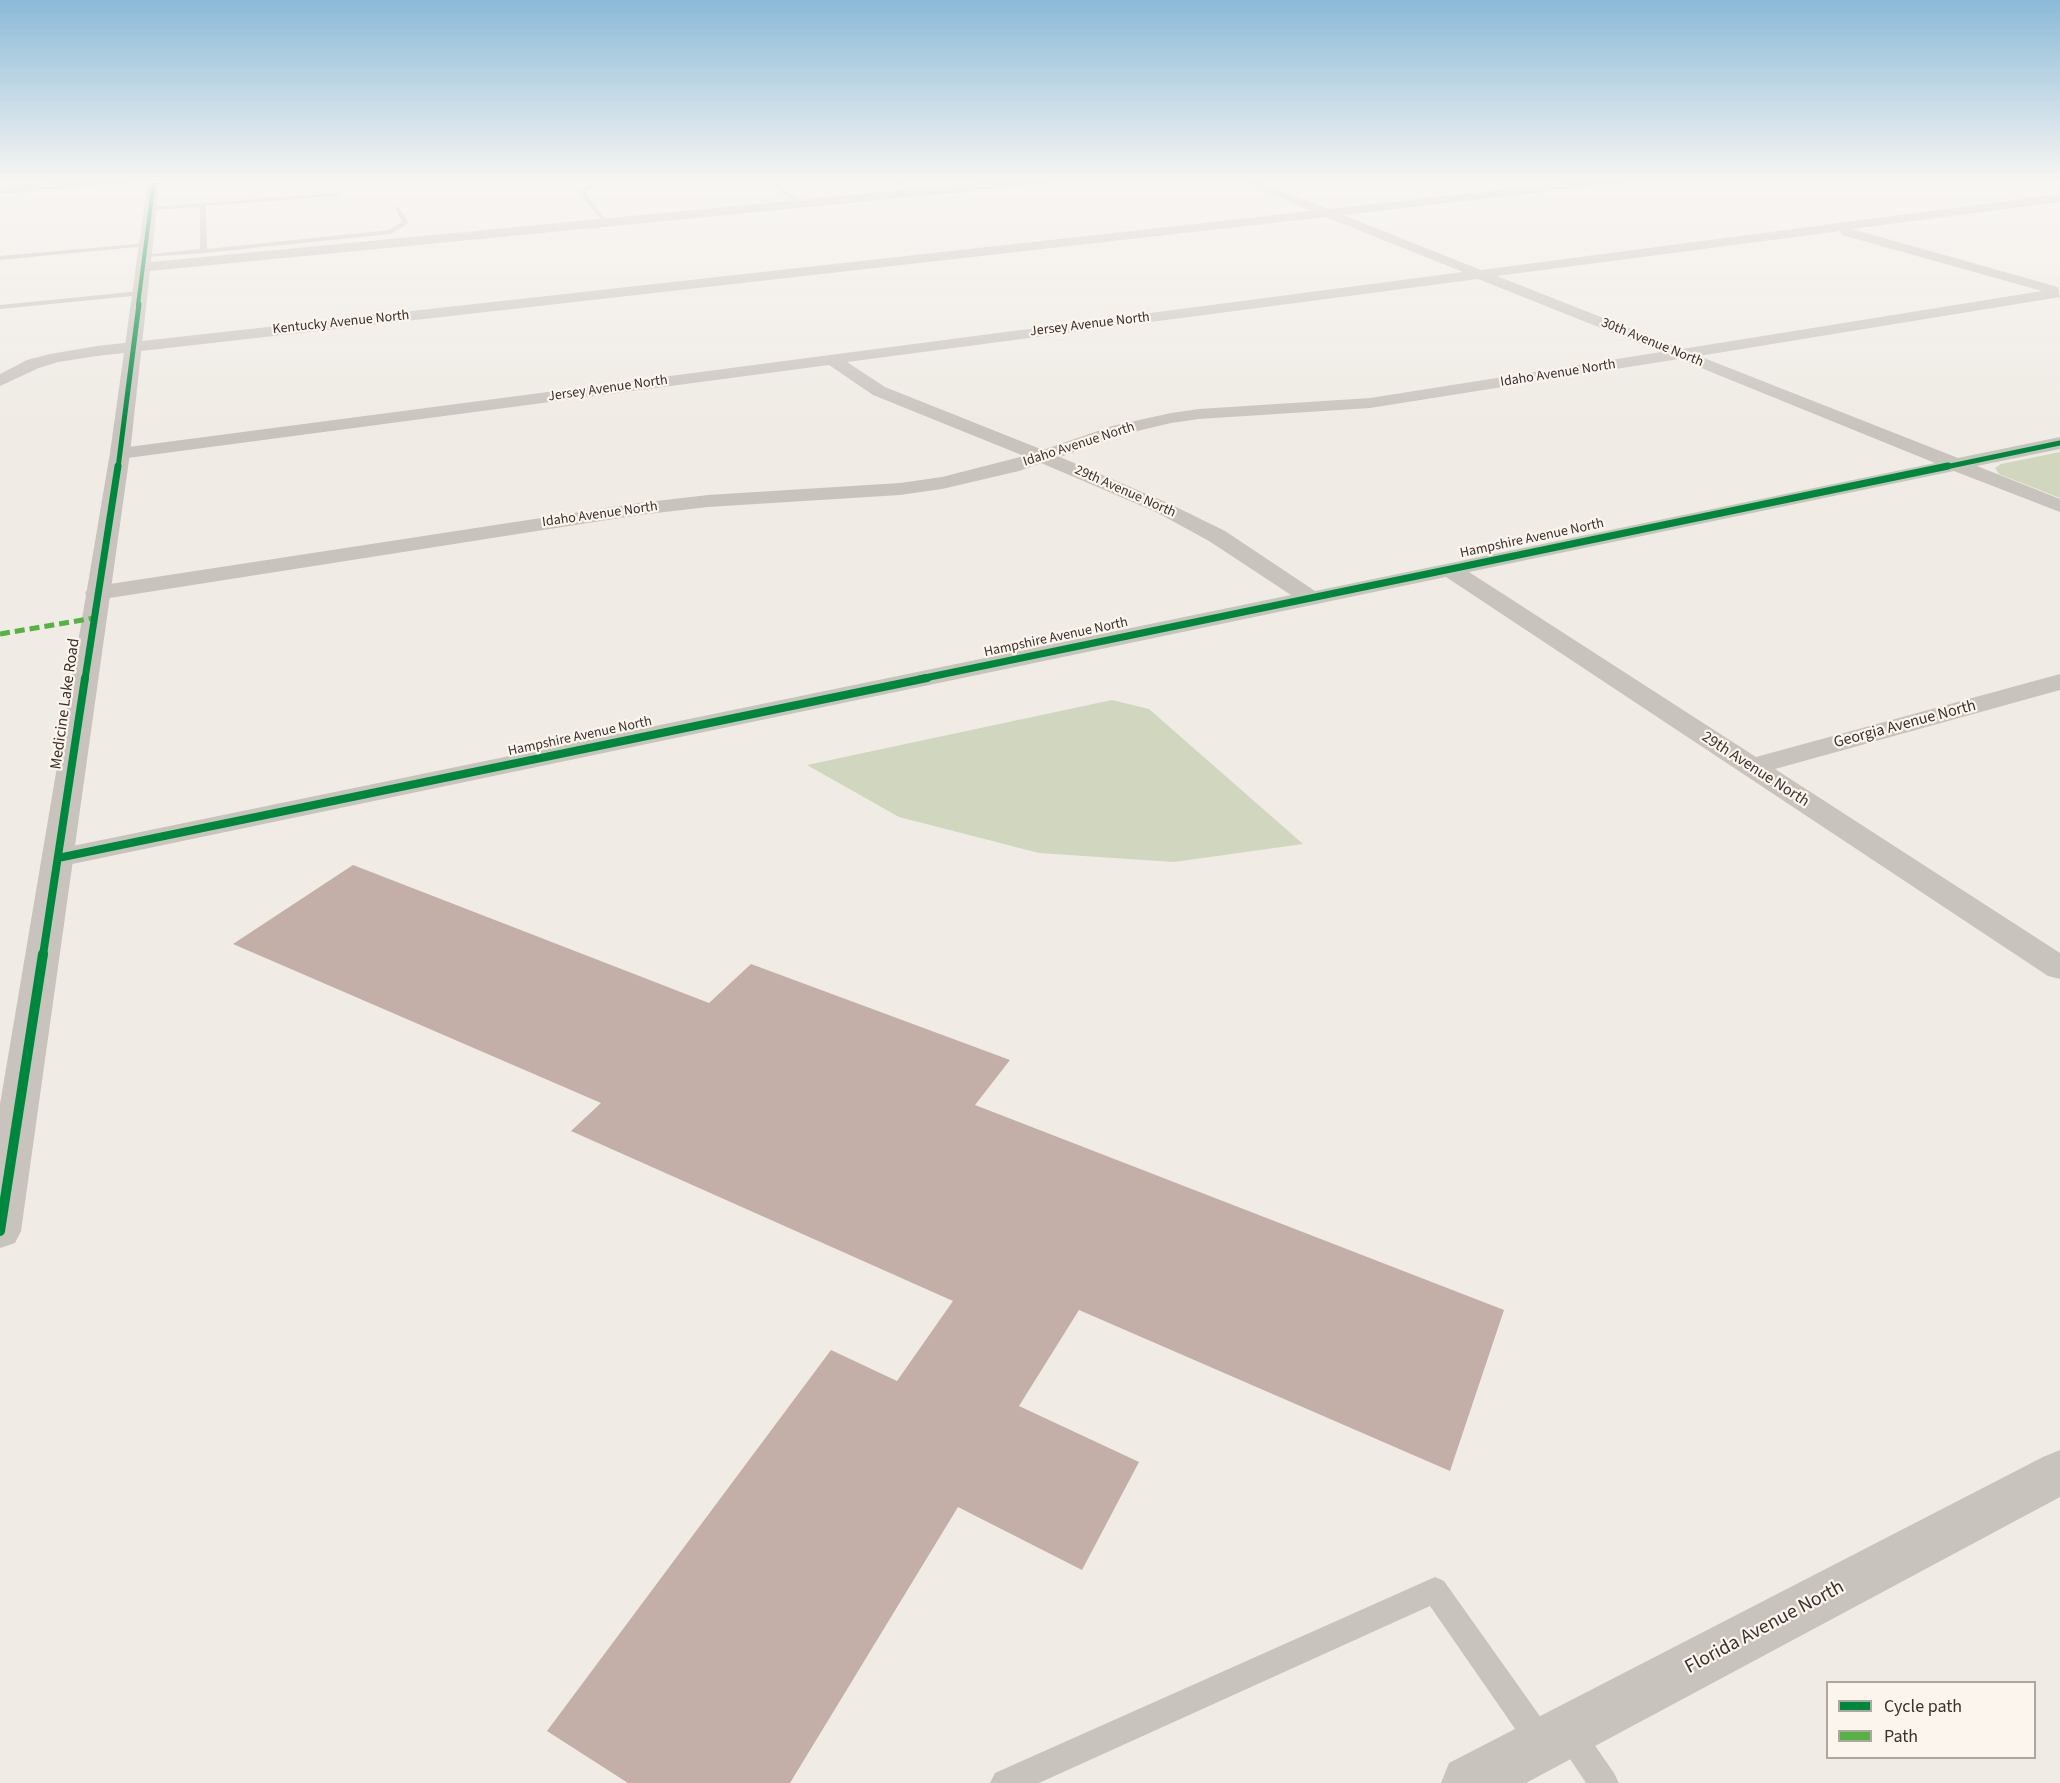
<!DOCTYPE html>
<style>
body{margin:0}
#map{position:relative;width:2060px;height:1783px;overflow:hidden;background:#f0ebe5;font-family:"Source Sans 3",sans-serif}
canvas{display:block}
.legend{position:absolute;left:1826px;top:1681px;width:210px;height:78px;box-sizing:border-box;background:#fbf5ee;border:2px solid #aea6a0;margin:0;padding:8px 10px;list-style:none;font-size:18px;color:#3b302b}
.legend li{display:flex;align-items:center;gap:12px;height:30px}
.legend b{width:30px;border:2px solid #aea6a0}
</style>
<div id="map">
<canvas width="2060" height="1783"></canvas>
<ul class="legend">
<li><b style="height:8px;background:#00873e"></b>Cycle path</li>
<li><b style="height:8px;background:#57b246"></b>Path</li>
</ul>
</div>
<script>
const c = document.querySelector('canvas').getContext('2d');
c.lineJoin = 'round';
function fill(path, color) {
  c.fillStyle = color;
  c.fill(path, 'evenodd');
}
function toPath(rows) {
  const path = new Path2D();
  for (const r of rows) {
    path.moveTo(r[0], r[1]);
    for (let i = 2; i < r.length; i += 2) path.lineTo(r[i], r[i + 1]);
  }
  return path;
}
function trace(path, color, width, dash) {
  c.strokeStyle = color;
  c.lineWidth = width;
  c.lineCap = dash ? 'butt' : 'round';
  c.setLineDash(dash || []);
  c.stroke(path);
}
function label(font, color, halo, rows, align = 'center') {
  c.font = font + ' "Source Sans 3",sans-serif';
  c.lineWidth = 4.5;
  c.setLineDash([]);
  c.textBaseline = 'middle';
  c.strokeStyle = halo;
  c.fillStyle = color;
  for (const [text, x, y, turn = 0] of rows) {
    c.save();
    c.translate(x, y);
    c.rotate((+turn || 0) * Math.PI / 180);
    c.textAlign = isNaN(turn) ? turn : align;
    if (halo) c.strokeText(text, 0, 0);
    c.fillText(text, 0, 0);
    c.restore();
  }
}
fill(toPath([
 [2060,452,2060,498,1999,474,1995,468,2001,464],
 [1112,700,1149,709,1303,844,1174,862,1039,853,899,817,807,765]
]), '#d1d6bf');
fill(toPath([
 [353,865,709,1003,751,964,1010,1060,975,1105,1504,1310,1450,1471,1079,1310,1019,1406,1139,1462,1082,1570,958,1507,790,1783,628,1783,547,1731,831,1350,897,1381,953,1301,571,1131,601,1103,233,944]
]), '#c3afa7');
fill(toPath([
 [764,180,771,180,805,204,800,205,764,180],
 [894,180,901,180,919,193,914,194,894,180],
 [591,185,596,186,585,193,609,224,605,224,578,192,591,185],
 [337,193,339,196,206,206,207,249,389,230,402,222,395,208,398,206,409,223,391,234,204,253,146,257,142,255,200,249,200,207,151,210,149,207,337,193],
 [149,243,147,246,0,260,0,256,149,243],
 [140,291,143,291,143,295,0,309,0,305,140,291],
 [1435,1577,1444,1581,1549,1729,1553,1739,1549,1749,1539,1753,1529,1749,1430,1606,1039,1783,990,1783,995,1773,1435,1577],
 [1570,1720,1580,1724,1614,1773,1619,1783,1586,1783,1560,1744,1556,1734,1560,1724,1570,1720]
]), '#c9c3be');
fill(toPath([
 [1238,180,1254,180,1328,209,1590,180,1628,180,1622,183,1343,215,1481,270,2060,194,2060,202,1852,229,2058,287,2060,297,1699,356,1958,458,2060,437,2060,449,1977,466,2060,499,2060,512,1954,471,1469,572,1756,757,2060,674,2060,690,1775,769,2060,953,2060,979,2048,976,1446,577,58,867,47,864,43,858,47,852,58,849,1291,595,1209,541,1156,512,1041,463,1019,471,942,489,900,495,708,507,639,515,97,600,89,598,85,593,89,588,97,586,639,503,708,495,900,483,942,477,1024,456,873,395,829,365,120,459,113,457,110,453,113,449,1463,272,1326,217,97,356,58,362,39,368,0,386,0,374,27,360,50,354,97,346,1311,211,1238,180],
 [1841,231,1842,235,2042,291,1682,349,1497,276,1841,231],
 [1478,279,1661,352,1370,398,1199,409,1171,413,1112,426,1043,450,885,387,847,362,1478,279],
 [1679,359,1935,463,1315,591,1225,531,1170,504,1060,457,1125,434,1171,423,1199,419,1370,408,1679,359],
 [2060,1450,2060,1497,1526,1783,1441,1783,1449,1763,2043,1457,2060,1450]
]), '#c9c3be');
fill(toPath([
 [79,180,132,180,126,184,0,194,0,186,79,180],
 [148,180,160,180,151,262,1007,180,1052,180,1046,184,150,271,130,453,21,1231,15,1243,0,1248,0,1104,110,453,148,180]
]), '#c9c3be');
trace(toPath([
 [0,634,94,618]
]), '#57b246', 5, [10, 5]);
trace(toPath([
 [138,305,154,180]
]), '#00873e', 4);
trace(toPath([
 [118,468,139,304],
 [1941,468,2060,443]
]), '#00873e', 5);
trace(toPath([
 [85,679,118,466],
 [920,679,1948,466]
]), '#00873e', 7);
trace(toPath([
 [58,858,927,678],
 [43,955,85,678]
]), '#00873e', 8);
trace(toPath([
 [0,1231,43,954]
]), '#00873e', 10);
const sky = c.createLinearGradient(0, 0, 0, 430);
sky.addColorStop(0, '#8bbad8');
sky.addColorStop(0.42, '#f8f6f3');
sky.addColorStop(1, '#f8f6f300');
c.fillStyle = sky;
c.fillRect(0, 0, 2060, 430);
label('14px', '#3b302b', '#fbf5ee', [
 ["Kentucky Avenue North",341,323,-6],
 ["Jersey Avenue North",1090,325,-7],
 ["30th Avenue North",1652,343,22],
 ["Idaho Avenue North",1558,374,-9],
 ["Jersey Avenue North",608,389,-8],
 ["Idaho Avenue North",1079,445,-18],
 ["29th Avenue North",1125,492,24],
 ["Idaho Avenue North",600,515,-8],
 ["Hampshire Avenue North",1532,539,-12],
 ["Hampshire Avenue North",1056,638,-12],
 ["Hampshire Avenue North",580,737,-12]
]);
label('16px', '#3b302b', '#fbf5ee', [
 ["Medicine Lake Road",66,704,-82],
 ["Georgia Avenue North",1905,725,-15],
 ["29th Avenue North",1755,770,33]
]);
label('20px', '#3b302b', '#fbf5ee', [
 ["Florida Avenue North",1765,1628,-28]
]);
</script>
